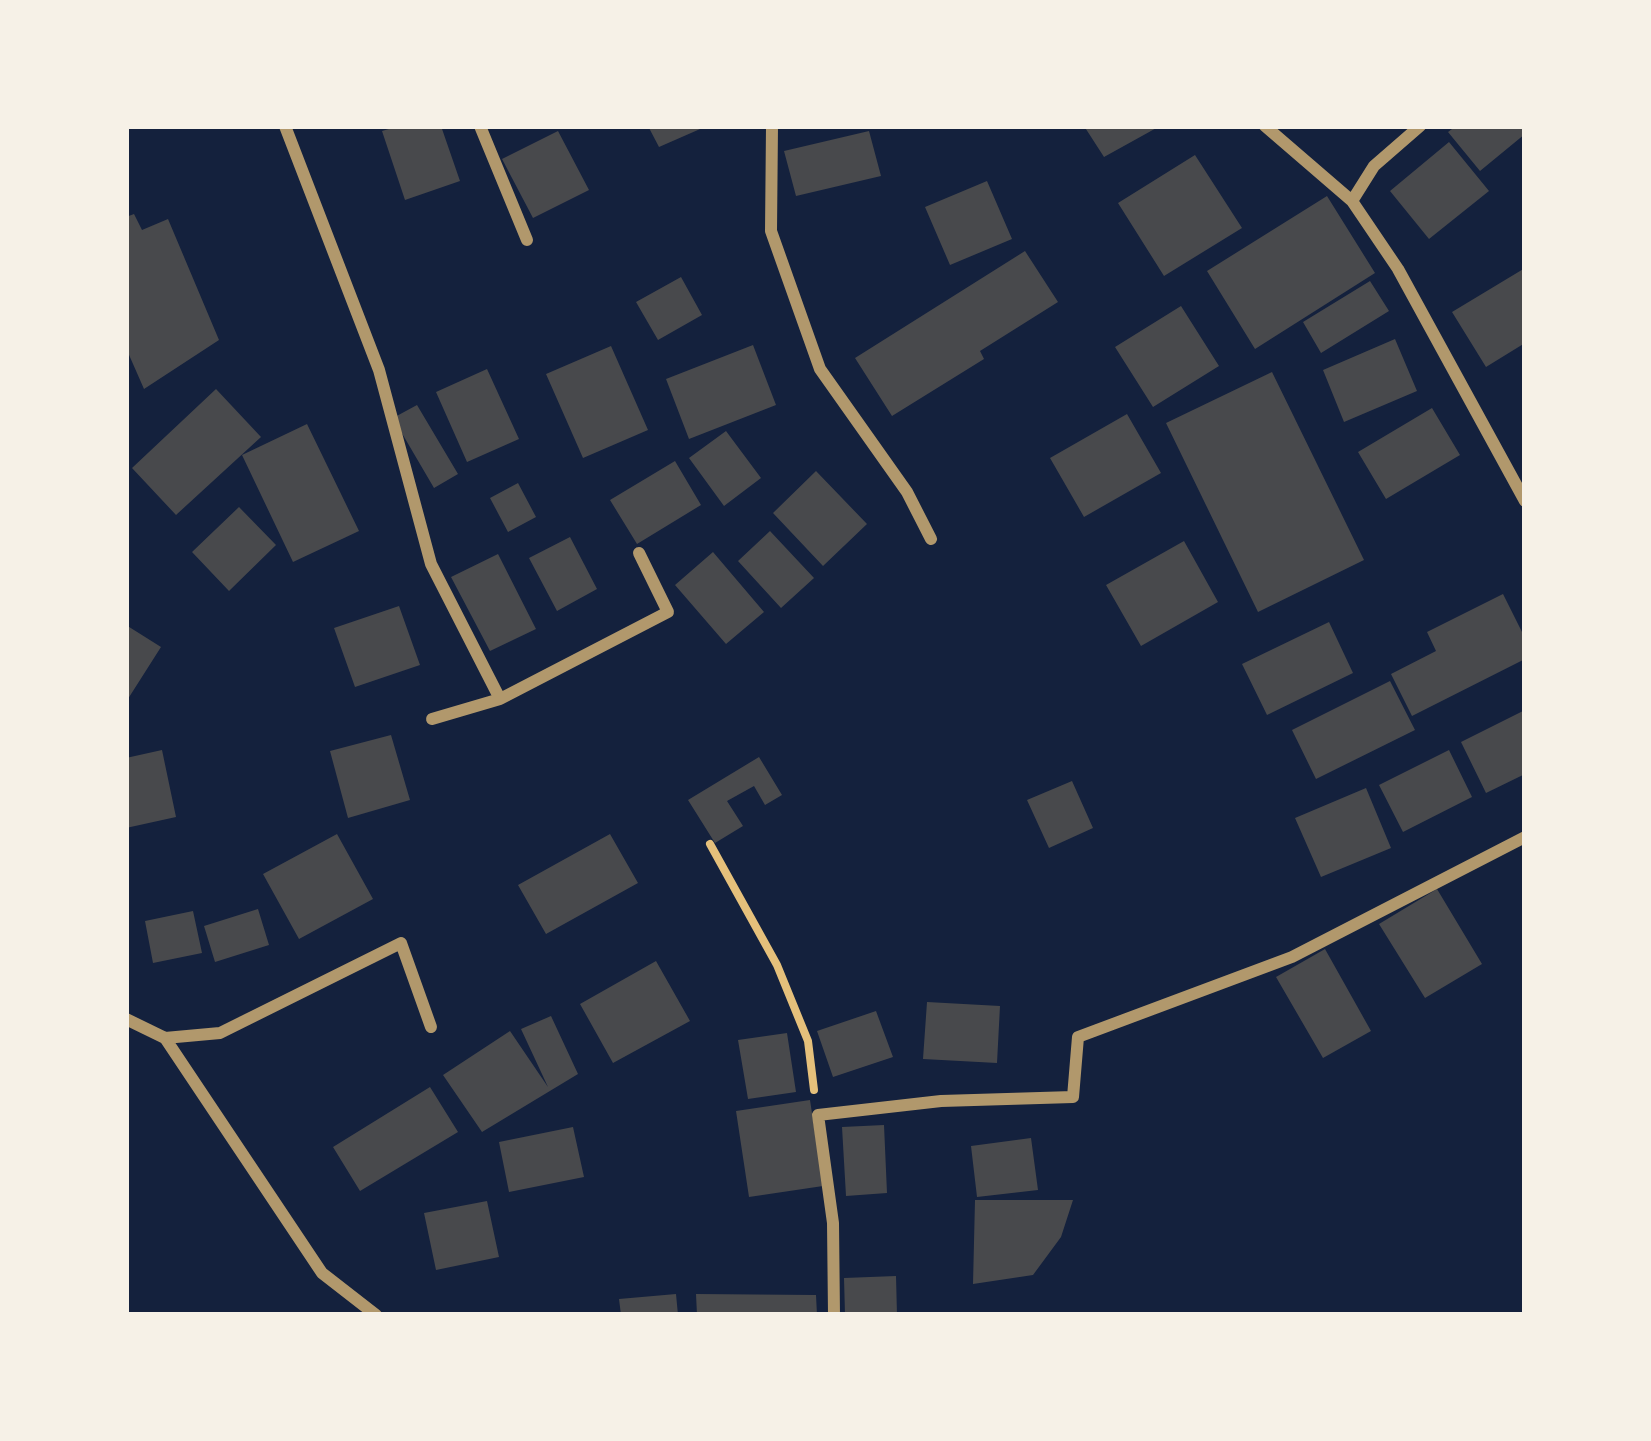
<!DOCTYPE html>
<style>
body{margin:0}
#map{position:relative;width:1651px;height:1441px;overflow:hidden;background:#14213d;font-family:"Alegreya Sans",sans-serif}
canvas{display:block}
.frame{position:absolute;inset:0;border:129px solid #f6f1e7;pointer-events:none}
</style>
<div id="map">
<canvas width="1651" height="1441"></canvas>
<div class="frame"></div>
</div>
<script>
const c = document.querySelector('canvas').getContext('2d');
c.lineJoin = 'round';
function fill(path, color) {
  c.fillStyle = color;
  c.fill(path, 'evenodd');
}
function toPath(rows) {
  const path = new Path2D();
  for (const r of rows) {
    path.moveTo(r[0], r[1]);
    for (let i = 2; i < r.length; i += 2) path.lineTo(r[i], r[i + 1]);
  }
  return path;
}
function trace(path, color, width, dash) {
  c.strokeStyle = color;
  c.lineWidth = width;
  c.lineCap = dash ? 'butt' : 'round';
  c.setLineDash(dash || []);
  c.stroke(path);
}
fill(toPath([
 [399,126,441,126,460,181,405,200,382,131],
 [648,126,707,126,659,147],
 [1084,126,1160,126,1104,157],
 [1456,126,1525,126,1525,134,1480,171,1448,132],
 [558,131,589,190,533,218,502,159],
 [869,131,881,176,796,196,784,151],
 [1449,142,1489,191,1429,239,1390,191],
 [1195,155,1242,228,1164,276,1118,203],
 [987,181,1012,239,950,265,925,207],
 [1327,196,1375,273,1255,349,1207,271],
 [134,214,142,230,168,219,219,340,144,389,126,348,126,217],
 [1025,251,1058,302,980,351,984,359,892,416,855,358],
 [1525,268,1525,343,1486,367,1452,312],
 [681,277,702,315,658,340,636,302],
 [1370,281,1389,311,1321,353,1303,322],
 [1181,306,1219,366,1153,407,1115,347],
 [1395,339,1417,391,1344,422,1323,370],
 [753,345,776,405,689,439,666,379],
 [611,346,648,430,583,458,546,374],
 [487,369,519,439,467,462,436,392],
 [1272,372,1364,560,1258,612,1166,423],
 [216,389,261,437,176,515,132,468],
 [417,405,458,474,434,488,393,418],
 [1432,408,1460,455,1386,499,1358,452],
 [1127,414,1161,473,1084,517,1050,458],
 [307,424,359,531,293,562,242,455],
 [726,431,761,478,724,506,689,458],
 [675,461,701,505,637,544,610,500],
 [816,471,867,524,823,566,773,513],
 [518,483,536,517,508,532,490,498],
 [239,507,276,545,229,591,192,552],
 [770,531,814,578,781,608,738,561],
 [570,537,597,589,557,611,529,558],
 [1184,541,1218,602,1141,646,1106,585],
 [713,552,764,612,726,644,675,585],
 [498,554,536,629,490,651,451,577],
 [1503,594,1525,638,1525,659,1412,716,1391,674,1436,651,1427,632],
 [399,606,420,665,355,687,334,628],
 [1329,622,1353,673,1267,715,1242,664],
 [126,625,161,647,126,702],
 [1390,681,1415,730,1316,779,1292,730],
 [1525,710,1525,774,1486,793,1461,742],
 [391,735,410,800,348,818,330,751],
 [162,750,176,817,126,828,126,758],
 [1449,750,1472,797,1403,832,1379,785],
 [759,757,782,795,765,805,754,786,727,801,743,826,715,843,688,800],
 [1072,781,1093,828,1049,848,1027,800],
 [1366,788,1391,848,1321,877,1295,818],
 [337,834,373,899,299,939,263,874],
 [610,834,638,883,546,934,518,885],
 [1437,889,1482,964,1425,998,1379,924],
 [258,909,269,945,215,962,204,926],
 [193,911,202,953,153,963,145,921],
 [1325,949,1371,1031,1323,1058,1276,977],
 [656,961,690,1021,613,1063,580,1004],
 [927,1002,1000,1006,997,1063,923,1059],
 [876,1011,893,1057,833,1077,817,1031],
 [551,1016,578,1074,482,1132,443,1075,510,1031,548,1087,521,1029],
 [787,1033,796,1092,748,1099,738,1040],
 [430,1087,458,1132,360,1191,333,1147],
 [810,1100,823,1186,749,1197,736,1111],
 [884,1125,887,1193,846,1196,842,1127],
 [573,1127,584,1177,509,1192,499,1142],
 [1031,1138,1038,1190,977,1197,971,1146],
 [975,1200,1073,1200,1061,1237,1033,1275,973,1284],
 [487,1201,499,1257,436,1270,424,1213],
 [896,1276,897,1315,845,1315,844,1278],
 [676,1294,678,1315,621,1315,619,1299],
 [696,1294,816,1295,817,1315,697,1315]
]), '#48494c');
trace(toPath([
 [710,844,777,965,808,1041,814,1090]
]), '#e5c07b', 8);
trace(toPath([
 [285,126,379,370,431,564,500,699,668,612,639,553],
 [480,126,527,240],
 [772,126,771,231,820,369,907,492,931,539],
 [1265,126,1352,201,1398,269,1525,501],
 [1352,201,1374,166,1420,126],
 [432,719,500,699],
 [126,1019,165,1038,322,1273,376,1315],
 [165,1038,220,1033,401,943,431,1027],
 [834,1315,833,1223,818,1115,941,1101,1073,1097,1078,1037,1292,957,1525,837]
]), '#b1986c', 12);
</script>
